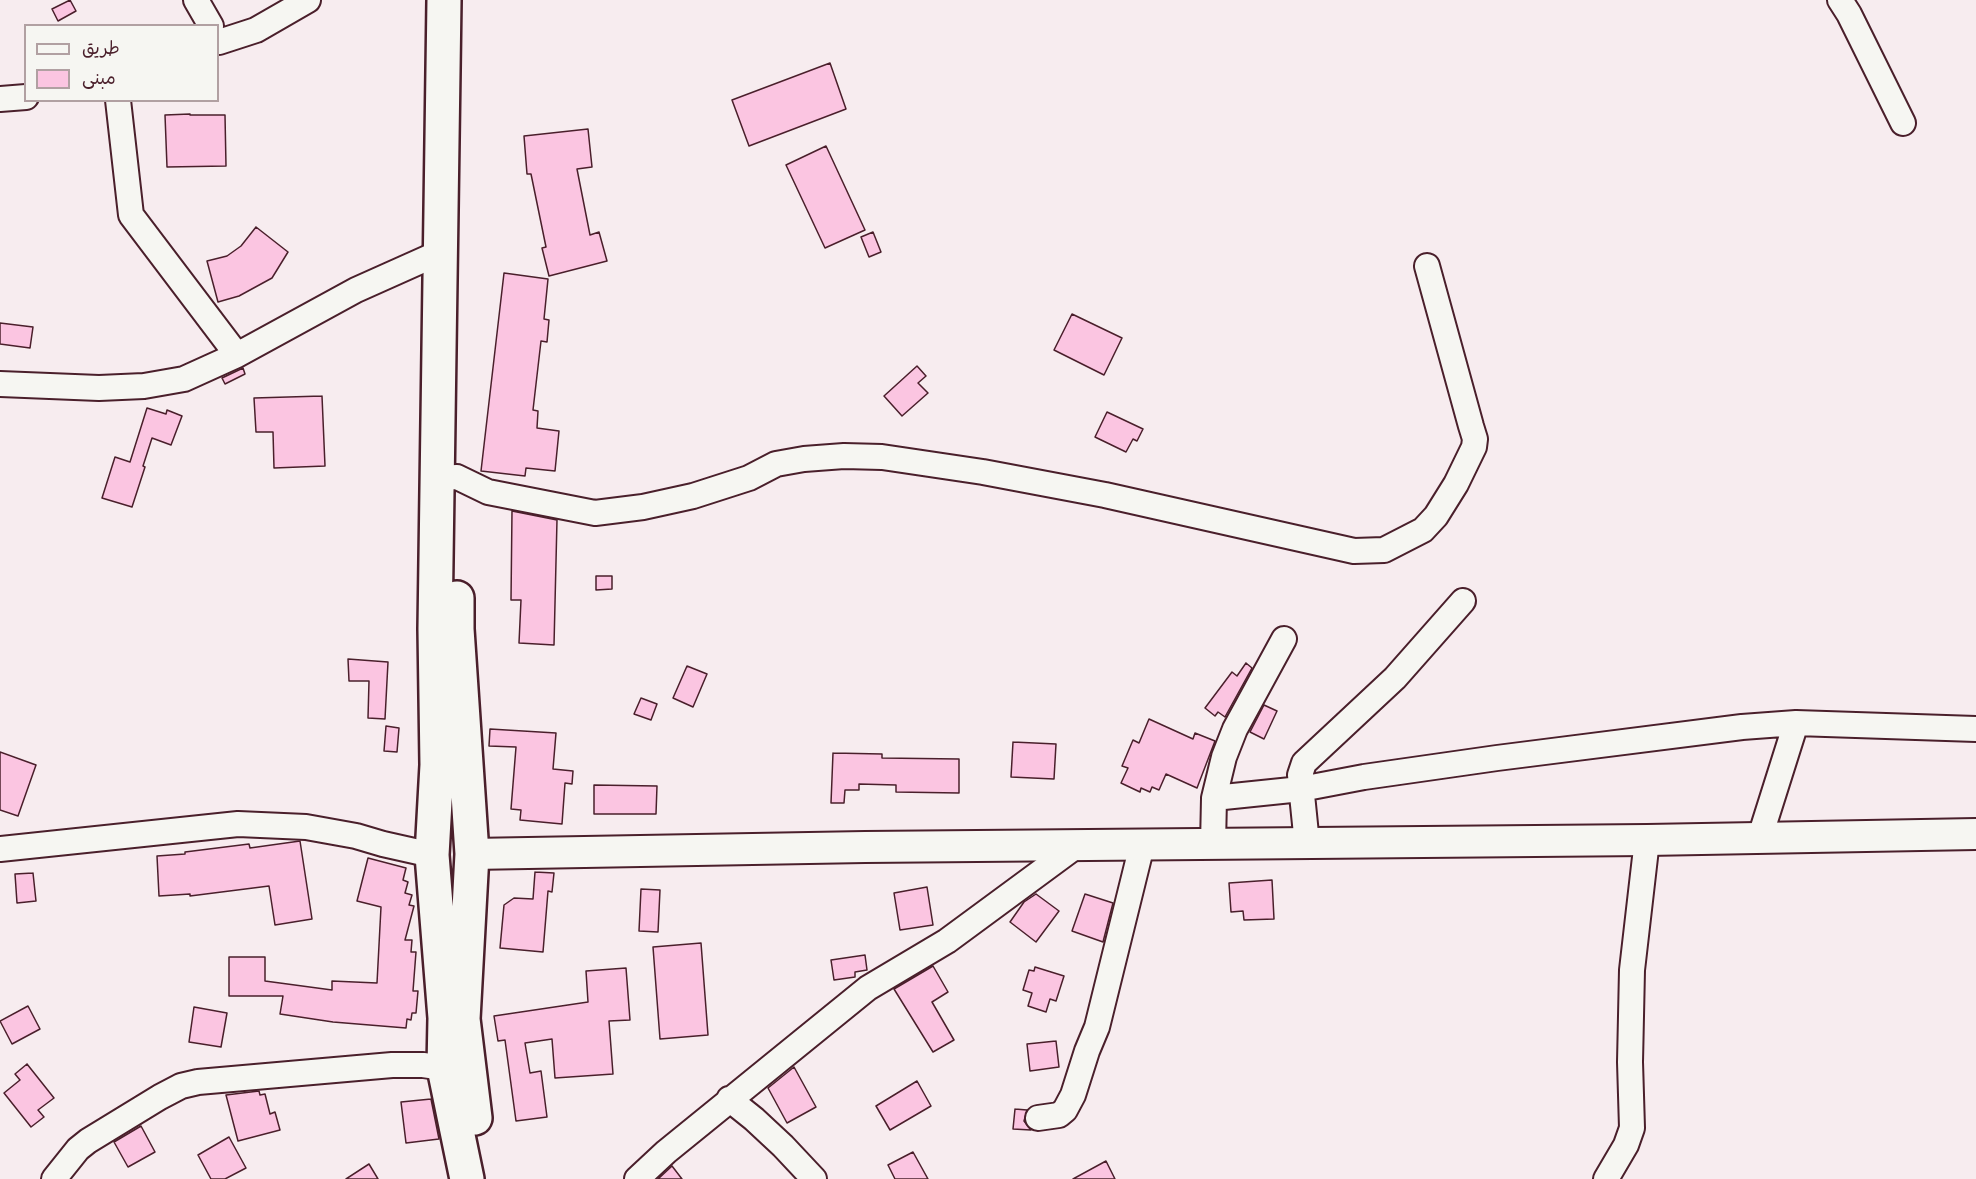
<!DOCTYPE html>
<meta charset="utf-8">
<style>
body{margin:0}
#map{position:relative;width:1976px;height:1179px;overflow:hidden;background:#f7ecef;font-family:Caveat,"Playpen Sans Arabic",sans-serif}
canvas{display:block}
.legend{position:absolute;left:24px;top:24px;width:195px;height:78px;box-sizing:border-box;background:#f6f6f2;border:2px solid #b1a0a2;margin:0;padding:8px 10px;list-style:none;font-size:18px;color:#4a1f2b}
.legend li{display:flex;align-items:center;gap:12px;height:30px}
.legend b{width:30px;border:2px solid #b1a0a2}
</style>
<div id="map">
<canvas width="1976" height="1179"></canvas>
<ul class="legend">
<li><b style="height:8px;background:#f6f6f2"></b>طريق</li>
<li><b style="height:16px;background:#fbc5e1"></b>مبنى</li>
</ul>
</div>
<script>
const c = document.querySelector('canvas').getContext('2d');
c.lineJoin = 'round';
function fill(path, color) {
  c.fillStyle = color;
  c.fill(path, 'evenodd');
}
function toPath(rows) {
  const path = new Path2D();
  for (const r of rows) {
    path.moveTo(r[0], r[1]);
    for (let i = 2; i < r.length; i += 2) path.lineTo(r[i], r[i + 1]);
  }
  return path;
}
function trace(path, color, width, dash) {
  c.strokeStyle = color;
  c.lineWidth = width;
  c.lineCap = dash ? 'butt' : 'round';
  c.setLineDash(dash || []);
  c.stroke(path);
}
const building = toPath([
 [70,0,76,11,58,21,52,9,70,0],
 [830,63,846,109,749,146,732,100,830,63],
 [190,114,190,115,225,115,226,166,167,167,165,115,190,114],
 [588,129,592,167,577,169,590,235,599,232,607,261,549,276,542,248,546,247,531,174,527,174,524,136,588,129],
 [826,146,865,230,825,248,786,165,826,146],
 [256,227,288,252,272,278,239,296,218,302,207,261,227,256,241,246,256,227],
 [873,232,881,252,869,257,861,237,873,232],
 [504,273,548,279,544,319,549,320,547,342,541,341,533,410,538,411,537,428,559,431,555,471,526,468,525,476,481,471,504,273],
 [1072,314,1122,338,1104,375,1054,350,1072,314],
 [0,323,33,327,30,348,0,344,0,323],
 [917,366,926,376,918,383,928,393,902,416,884,396,917,366],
 [243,368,245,374,225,384,222,378,243,368],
 [322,396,325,466,274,468,273,432,256,432,254,398,322,396],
 [147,408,166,414,167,410,182,416,171,445,152,438,143,466,145,467,132,507,102,498,115,457,130,462,147,408],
 [1107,412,1143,429,1137,441,1133,439,1126,452,1095,437,1107,412],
 [512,511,557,520,554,645,519,643,521,600,511,600,512,511],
 [596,576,612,576,612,589,596,590,596,576],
 [348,659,388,662,385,719,368,718,369,681,349,681,348,659],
 [1246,663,1252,668,1225,717,1218,712,1215,716,1205,708,1232,672,1237,676,1246,663],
 [687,666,707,674,693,707,673,698,687,666],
 [641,698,657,704,651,720,634,714,641,698],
 [1264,705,1277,711,1264,739,1250,732,1264,705],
 [1149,719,1193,739,1195,733,1215,741,1197,788,1166,774,1159,790,1152,787,1150,792,1141,788,1140,792,1121,783,1128,768,1122,766,1133,740,1139,743,1149,719],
 [386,726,399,728,397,752,384,751,386,726],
 [490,729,556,733,553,769,573,771,572,784,565,783,562,824,520,820,521,810,511,809,516,747,489,746,490,729],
 [1013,742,1056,744,1054,779,1011,777,1013,742],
 [0,752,36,765,18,816,0,810,0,752],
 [833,753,882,754,882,758,959,759,959,793,896,792,896,785,859,784,859,790,845,790,844,803,831,803,833,753],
 [594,785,657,786,656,814,594,814,594,785],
 [300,841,312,919,275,925,269,886,190,896,190,894,159,896,157,856,185,854,185,852,249,844,250,848,300,841],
 [368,858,406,868,403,880,408,882,405,893,412,895,409,905,414,906,405,940,412,940,411,952,416,952,413,991,418,991,416,1013,412,1013,411,1020,407,1019,406,1028,333,1022,280,1014,283,996,229,996,229,957,265,957,265,981,332,990,332,981,377,983,381,907,357,901,368,858],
 [535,872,554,873,552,892,548,891,543,952,500,948,504,905,514,898,533,899,535,872],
 [33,873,36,901,17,903,15,874,33,873],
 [1272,880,1274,919,1244,920,1243,911,1231,912,1229,883,1272,880],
 [927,887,933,925,900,930,894,893,927,887],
 [641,889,660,890,658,932,639,931,641,889],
 [1036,894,1059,911,1036,942,1010,922,1024,902,1036,894],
 [1085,894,1113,903,1103,942,1072,931,1085,894],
 [701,943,708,1035,660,1039,653,947,701,943],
 [865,955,867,970,855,972,855,977,834,980,831,960,865,955],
 [933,966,948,992,932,1002,954,1040,933,1052,894,989,933,966],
 [1035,967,1064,976,1056,1001,1050,999,1046,1012,1028,1006,1032,993,1023,990,1029,970,1034,971,1035,967],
 [626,968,630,1020,609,1021,613,1074,555,1078,552,1039,525,1043,530,1073,541,1071,547,1117,516,1121,505,1040,498,1041,494,1016,588,1002,586,971,626,968],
 [28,1006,40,1029,12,1044,0,1021,28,1006],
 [194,1007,227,1013,221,1047,189,1042,194,1007],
 [1056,1041,1059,1067,1030,1071,1027,1044,1056,1041],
 [27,1064,54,1098,38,1110,44,1117,31,1127,4,1093,20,1080,15,1074,27,1064],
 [794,1067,816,1107,787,1123,768,1088,794,1067],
 [917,1081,931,1106,890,1130,876,1106,917,1081],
 [259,1091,260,1095,265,1094,270,1114,275,1112,280,1130,238,1141,226,1095,259,1091],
 [431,1099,439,1139,406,1143,401,1102,431,1099],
 [1015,1109,1027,1110,1024,1121,1031,1130,1013,1129,1015,1109],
 [141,1126,155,1152,128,1167,114,1142,141,1126],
 [229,1137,246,1168,225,1179,211,1179,198,1155,229,1137],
 [913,1152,928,1179,895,1179,888,1165,913,1152],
 [1106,1161,1115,1179,1073,1179,1106,1161],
 [369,1164,378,1179,346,1179,369,1164],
 [672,1166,682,1179,658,1179,672,1166]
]);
fill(building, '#fbc5e1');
trace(building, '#4a1f2b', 1.5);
const minor = toPath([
 [196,0,211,26],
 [1840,0,1849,14,1903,123],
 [218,39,219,42,256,30,308,0],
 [0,99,26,97],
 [118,100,131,215,237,355],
 [0,384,99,388,144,386,184,379,237,355,356,290,441,252],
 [437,478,457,477,488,492,595,513,643,507,693,496,749,478,776,464,804,459,844,456,882,457,983,472,1105,495,1354,551,1384,550,1423,530,1436,516,1456,484,1474,447,1475,439,1471,426,1427,266],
 [1284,639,1235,729,1224,757,1214,798,1301,789,1364,777,1497,758,1742,727,1796,723,1976,729],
 [1760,837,1796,723],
 [1307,844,1300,775,1304,763,1395,678,1463,601],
 [1213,845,1214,798],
 [0,849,238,824,306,827,356,836,383,844,432,855],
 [729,1099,754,1119,783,1146,814,1179],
 [1038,1118,1059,1115,1065,1110,1073,1095,1087,1051,1097,1027,1142,845],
 [54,1179,78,1149,88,1141,160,1097,181,1086,198,1082,392,1065,423,1065,444,1068],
 [637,1179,666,1152,868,988,947,941,1076,846],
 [1606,1179,1626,1145,1632,1128,1630,1062,1632,970,1647,840]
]);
const major = toPath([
 [472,854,865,847,1647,840,1976,834]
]);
const highway = toPath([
 [444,0,435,629,437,765,432,855,445,1018,444,1068,467,1179],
 [457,598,457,629,472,854,463,1019,475,1118]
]);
trace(minor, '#4a1f2b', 28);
trace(major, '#4a1f2b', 34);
trace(highway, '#4a1f2b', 38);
trace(minor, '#f6f6f2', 24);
trace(major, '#f6f6f2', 30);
trace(highway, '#f6f6f2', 33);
</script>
